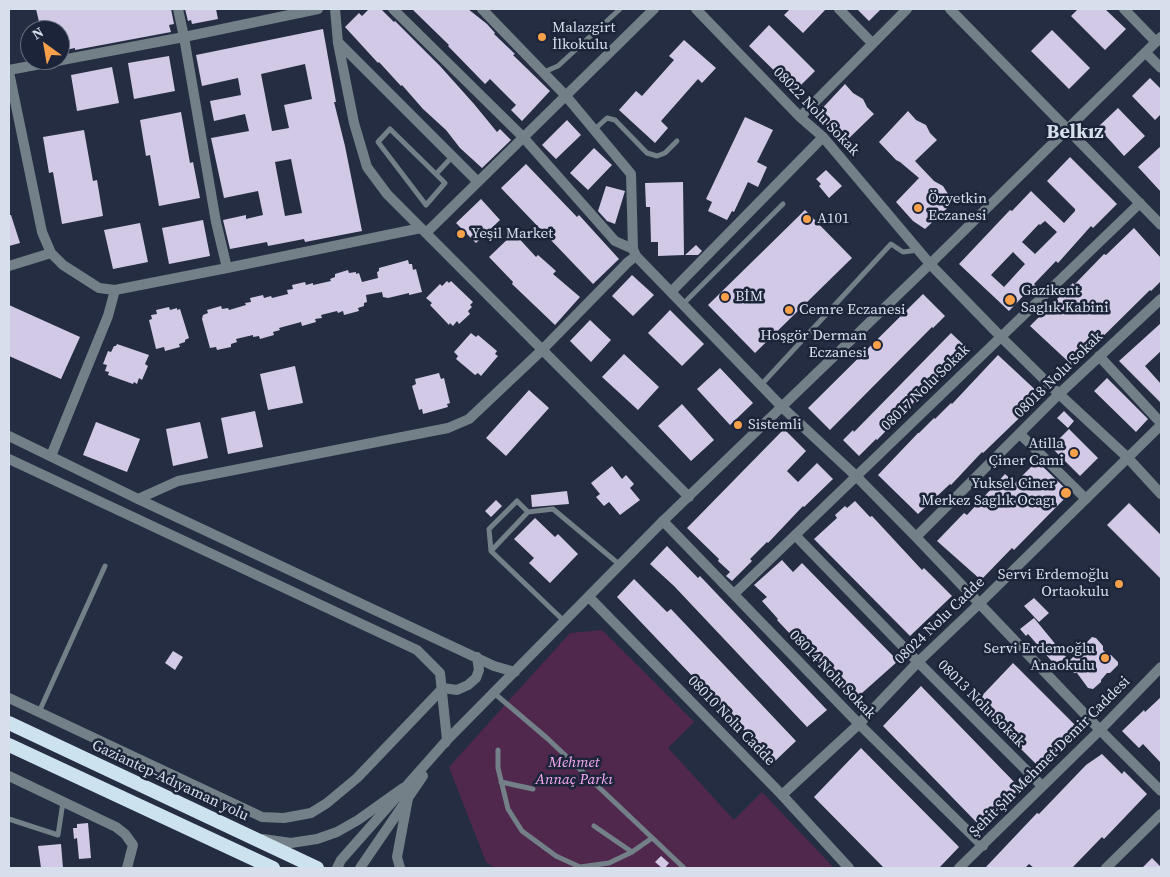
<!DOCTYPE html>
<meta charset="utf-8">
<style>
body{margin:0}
#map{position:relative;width:1170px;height:877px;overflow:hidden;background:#252d43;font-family:"Source Serif 4",serif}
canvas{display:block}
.frame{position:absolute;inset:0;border:10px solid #d7deec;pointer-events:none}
.north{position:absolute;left:20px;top:20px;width:50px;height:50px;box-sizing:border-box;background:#1b2438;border:1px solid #666e80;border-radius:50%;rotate:328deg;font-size:14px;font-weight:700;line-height:20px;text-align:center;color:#d7deec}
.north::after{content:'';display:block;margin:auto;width:18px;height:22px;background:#f8a14a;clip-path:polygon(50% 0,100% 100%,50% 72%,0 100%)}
</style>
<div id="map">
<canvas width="1170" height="877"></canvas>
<div class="frame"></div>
<div class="north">N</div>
</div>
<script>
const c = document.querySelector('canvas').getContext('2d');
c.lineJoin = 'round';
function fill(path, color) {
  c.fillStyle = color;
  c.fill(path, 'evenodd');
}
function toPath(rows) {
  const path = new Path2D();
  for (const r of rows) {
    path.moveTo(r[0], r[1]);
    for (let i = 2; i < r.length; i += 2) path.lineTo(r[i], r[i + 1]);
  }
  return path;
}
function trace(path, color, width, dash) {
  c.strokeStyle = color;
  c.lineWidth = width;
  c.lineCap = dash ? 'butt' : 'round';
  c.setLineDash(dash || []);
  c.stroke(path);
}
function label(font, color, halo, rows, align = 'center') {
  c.font = font + ' "Source Serif 4",serif';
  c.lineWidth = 5;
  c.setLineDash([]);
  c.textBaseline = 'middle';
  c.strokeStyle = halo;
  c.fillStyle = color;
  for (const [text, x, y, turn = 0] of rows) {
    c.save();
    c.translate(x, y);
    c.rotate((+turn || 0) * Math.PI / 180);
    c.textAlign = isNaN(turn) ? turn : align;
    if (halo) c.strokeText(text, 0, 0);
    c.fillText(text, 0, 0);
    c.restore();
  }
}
fill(toPath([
 [602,630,694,722,668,748,734,820,762,792,834,868,495,868,486,862,449,767,570,633]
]), '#50284e');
fill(toPath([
 [36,9,171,9,174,24,169,25,171,32,75,50,75,48,60,51,60,30,53,30,52,24,40,26],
 [185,9,216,9,218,19,192,24,191,20,188,21],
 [369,9,381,9,394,22,395,21,440,66,474,104,497,132,500,129,511,140,482,168,460,148,446,130,423,109,402,85,401,86,379,62,378,63,345,27,359,13,362,16],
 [412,9,468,9,487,24,495,33,494,34,515,54,513,55,550,91,522,121,511,110,516,105,490,79,485,84,448,46,449,45],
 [790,9,826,9,803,33,784,15],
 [857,9,881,9,869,21],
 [1078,9,1105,9,1126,29,1105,50,1071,16],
 [769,25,815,71,795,91,749,46],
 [323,29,336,102,334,102,345,146,362,231,305,242,304,239,268,246,267,242,230,249,223,220,246,215,246,219,263,215,258,191,224,198,211,138,249,131,245,114,214,121,210,101,241,95,238,78,202,86,196,55],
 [305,64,312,99,284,105,289,128,272,131,261,74],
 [291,159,302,213,285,216,275,162],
 [1052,30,1090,68,1069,89,1031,51],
 [684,40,716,68,702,83,698,79,661,121,668,128,655,143,619,110,636,91,642,96,674,60,669,56],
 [169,56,175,91,134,99,128,63],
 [112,67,119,103,77,111,71,75],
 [1150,78,1161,89,1161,114,1155,120,1132,96],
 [845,84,853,93,863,99,867,107,874,114,845,142,832,133,816,115],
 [1118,108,1145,136,1124,156,1098,127],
 [908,111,916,120,926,125,930,133,937,140,915,161,934,181,943,186,948,194,955,201,925,229,913,221,896,202,919,178,900,162,896,160,879,142],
 [181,112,190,163,193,162,200,198,159,206,150,155,146,156,140,120],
 [745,117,773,130,757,162,767,167,758,187,748,182,734,212,732,211,727,220,708,211,712,202,706,199],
 [567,120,581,135,556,159,542,145],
 [84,130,93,181,97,180,103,216,62,224,53,172,49,173,43,137],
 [1161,146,1161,192,1138,167],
 [594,148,612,165,588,190,570,173],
 [1070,157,1117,204,1093,228,1091,226,1058,263,1056,261,1034,284,1036,286,1026,295,1025,294,1009,311,959,264,1010,210,1012,211,1031,191,1064,223,1075,211,1075,209,1047,181],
 [1045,221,1057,232,1035,254,1022,242,1039,224,1040,225],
 [1013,252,1025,264,1004,287,991,275],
 [526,164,577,217,579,215,619,259,593,284,501,188],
 [826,170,842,186,829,198,819,186,821,184,816,179],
 [683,182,684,255,658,256,658,242,651,242,650,207,646,207,645,183],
 [606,186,625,191,615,224,607,221,598,211],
 [481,199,500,220,476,243,456,223],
 [805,210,852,258,755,353,708,305],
 [9,215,11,215,20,243,9,246],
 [203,220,210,256,169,264,162,228],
 [140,223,148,262,113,269,104,230],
 [1134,228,1161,258,1161,281,1151,291,1150,290,1073,366,1030,326,1073,283,1074,285,1104,254,1106,255],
 [514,233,536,257,538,255,556,271,553,274,580,297,555,325,512,284,513,282,489,257],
 [696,245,702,251,698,255,685,255],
 [408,260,409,264,412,264,413,270,416,269,422,292,409,295,409,293,388,298,383,297,382,292,366,295,367,302,364,303,364,306,358,308,359,311,344,315,343,311,338,313,337,311,321,315,322,318,315,319,316,322,302,326,301,322,279,328,280,330,273,332,274,335,260,339,259,336,253,337,253,335,236,339,237,342,231,344,231,347,217,350,216,347,210,348,202,319,203,315,208,313,207,310,221,306,222,309,228,308,229,310,246,305,245,303,251,302,250,298,263,295,264,298,271,296,272,298,288,294,287,290,293,289,292,285,305,282,306,285,313,283,313,285,331,281,330,279,335,277,335,274,348,270,349,273,356,272,356,274,359,273,362,282,378,278,377,272,379,271,379,268],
 [632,275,654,295,633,316,612,296],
 [447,281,449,283,451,281,473,302,470,305,472,307,468,311,470,314,459,324,457,321,453,326,450,323,449,325,430,305,432,303,426,298,440,284,442,286],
 [923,294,945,316,933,328,932,327,830,430,808,408],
 [9,305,80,337,61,379,9,356],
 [169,307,170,310,177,308,177,310,180,309,189,338,185,340,185,342,179,344,180,347,165,351,164,347,156,349,149,320,152,319,151,315,157,314,156,310],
 [670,310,704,344,682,366,648,333],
 [590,320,611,340,591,362,570,341],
 [1161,323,1161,351,1145,366,1161,384,1161,403,1119,361],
 [471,333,476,337,478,335,497,351,495,354,498,356,481,376,478,373,475,375,456,359,458,356,454,352],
 [951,333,967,348,877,440,876,439,859,456,843,440,853,430,854,432],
 [117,344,149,355,145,364,148,366,142,380,139,378,137,384,134,382,133,384,108,375,109,372,105,371,107,365,103,364,108,351,111,352,114,346,116,346],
 [624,354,659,387,638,410,602,377],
 [998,355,1042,396,983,453,982,452,951,485,950,484,918,514,878,475,918,433,919,433,934,418,935,419,951,403,952,404],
 [295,366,303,403,268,410,260,374],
 [720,368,753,403,730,425,697,389],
 [439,373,441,379,444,378,450,403,447,404,448,407,423,414,422,409,419,410,412,386,416,384,415,379],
 [1107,378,1148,419,1136,432,1094,391],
 [529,390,549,408,506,456,486,438],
 [682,404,714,440,691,461,658,426],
 [255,411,263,447,228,454,221,418],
 [1064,411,1074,421,1068,428,1057,418],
 [96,422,140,439,127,472,83,455],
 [200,422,208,458,173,466,166,429],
 [784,429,806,451,787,471,798,482,817,463,833,479,804,507,803,506,768,543,767,542,750,559,752,561,732,581,726,576,730,572,718,561,719,559,687,528],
 [1069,429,1098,458,1080,476,1051,447],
 [1037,461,1070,493,1014,550,1012,548,981,580,937,541,964,513,967,515,1005,474,1015,483],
 [612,466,622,479,626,475,634,484,630,488,640,500,620,515,609,502,604,506,596,497,600,494,591,483],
 [567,491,569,504,532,507,531,495],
 [496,500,502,506,491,517,485,511],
 [855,501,870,517,872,516,922,570,924,568,952,596,910,636,814,539,837,518,835,515,845,506,847,508],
 [1129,503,1161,535,1161,579,1107,525],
 [535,518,555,537,558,534,578,554,550,583,529,563,534,558,514,539],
 [667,546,698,578,700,576,827,710,807,727,674,586,650,564],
 [782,560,793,572,802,563,898,661,853,701,777,620,778,619,762,601,767,597,754,585],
 [634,579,667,612,671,609,796,741,774,762,617,597],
 [1034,598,1049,613,1039,622,1024,606],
 [1034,618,1066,657,1056,666,1028,634,1026,636,1020,629],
 [1092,637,1096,638,1103,646,1103,650,1108,655,1111,655,1118,662,1118,665,1110,673,1107,673,1101,680,1101,682,1093,689,1088,688,1077,673,1074,673,1066,664,1075,655,1078,655,1084,649,1083,646],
 [173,651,183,657,175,670,165,663],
 [1013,663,1079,729,1040,768,975,703],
 [921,686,1020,788,981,827,883,726],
 [1161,697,1161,763,1143,744,1139,748,1122,731,1144,710,1145,712],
 [861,748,959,847,939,868,884,868,814,797],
 [1102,754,1122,774,1124,771,1147,794,1104,839,1102,837,1072,868,1034,868,1029,864,1025,868,985,868,1037,813,1039,814,1086,765],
 [88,823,91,858,79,859,77,838,74,839,73,828,77,828,77,824],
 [61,844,63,868,41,868,38,846],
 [661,856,669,863,665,868,662,868,655,862],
 [1152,858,1161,867,1161,868,1142,868]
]), '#d1c9e6');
trace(toPath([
 [544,72,558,66,620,9],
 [390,129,445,183,426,205,378,142,390,129],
 [595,129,607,118,615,120,647,153,657,156,665,153,677,141],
 [436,174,452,157],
 [683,304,783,204],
 [761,385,891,244,903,252,918,250],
 [491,551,489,529,517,501,528,512],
 [565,622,491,551,528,512,553,509,620,565],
 [494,693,548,739,684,868],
 [39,712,105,566],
 [498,750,498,768,508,809,522,831,556,856,580,867,609,863,632,852,652,838],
 [501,782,533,789],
 [9,819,58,835,63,802],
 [594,826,632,852]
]), '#748087', 5);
trace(toPath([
 [178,9,184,37,216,222,227,268,421,228],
 [335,9,338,43,354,123,367,167,387,194,689,497],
 [393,9,523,137,615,241,633,249],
 [482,9,566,96,631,174,633,249,636,256,782,407,856,476,916,537,1100,730,1161,791],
 [696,9,800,117,823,137,930,264,1001,337,1059,394,1127,457,1161,494],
 [839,9,872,43],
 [1124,9,1156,42],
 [339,43,478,182],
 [1146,53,1161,68],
 [9,70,184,37,318,9],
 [9,72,42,232,51,253,63,265,99,288,115,290,227,268],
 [800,117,907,9],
 [426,233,654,9],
 [9,266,51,253],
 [672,291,823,137],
 [1099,356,1161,423],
 [1020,434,1086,499],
 [51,456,108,316,115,290],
 [138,499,178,481,448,428,469,419,541,351,628,262,636,256],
 [663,521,859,724,983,846],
 [795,535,918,662,1042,786],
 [916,537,1059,394,1161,299],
 [734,594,1140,203],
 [9,776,116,827,125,834,133,845,127,868],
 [782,795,859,724,918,662,979,604,1161,425],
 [263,839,291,843,317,839,337,832,358,820,403,788],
 [400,868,397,857,408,798],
 [959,868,1100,730,1161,667],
 [1106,868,1161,814]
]), '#748087', 10);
trace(toPath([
 [950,9,1161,225],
 [9,436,138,499,494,666,515,672],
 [9,459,417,650,440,673,447,740,445,743],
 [589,597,782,795,849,868],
 [443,688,457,690,468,685,476,678,479,670,477,657],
 [9,698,262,817,284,818,311,813,327,803,357,778,443,688],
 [337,868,341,860,447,740,663,521,930,264,1161,37],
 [360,868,423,776]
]), '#748087', 10);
trace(toPath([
 [9,723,317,868],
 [9,745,273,868]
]), '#cce2ef', 14);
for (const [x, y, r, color] of [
 [542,37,5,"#f8a14a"],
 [918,208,5,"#f8a14a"],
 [807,219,5,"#f8a14a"],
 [461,234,5,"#f8a14a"],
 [725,297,5,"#f8a14a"],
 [1010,300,6,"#f8a14a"],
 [789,310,5,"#f8a14a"],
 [877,345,5,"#f8a14a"],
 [738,425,5,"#f8a14a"],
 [1074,453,5,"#f8a14a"],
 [1066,493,6,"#f8a14a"],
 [1119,584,5,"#f8a14a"],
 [1105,658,5,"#f8a14a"]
]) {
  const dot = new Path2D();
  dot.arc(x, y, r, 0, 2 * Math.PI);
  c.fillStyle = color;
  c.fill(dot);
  trace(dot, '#1b2438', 2);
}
label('15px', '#d7deec', '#1b2438', [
 ["Malazgirt",552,28],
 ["İlkokulu",552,45],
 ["Özyetkin",928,199],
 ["Eczanesi",928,216],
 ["A101",817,219],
 ["Yeşil Market",471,234],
 ["Gazikent",1021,291],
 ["Saglık Kabini",1021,308],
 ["BİM",735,297],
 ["Cemre Eczanesi",799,310],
 ["Hoşgör Derman",867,336,"right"],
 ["Eczanesi",867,353,"right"],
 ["Sistemli",748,425],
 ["Atilla",1064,444,"right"],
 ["Çiner Cami",1064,461,"right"],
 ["Yuksel Ciner",1055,484,"right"],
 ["Merkez Saglık Ocagı",1055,501,"right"],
 ["Servi Erdemoğlu",1109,575,"right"],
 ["Ortaokulu",1109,592,"right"],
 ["Servi Erdemoğlu",1095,649,"right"],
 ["Anaokulu",1095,666,"right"]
], 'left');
label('15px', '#d7deec', '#1b2438', [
 ["08022 Nolu Sokak",816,112,46],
 ["08018 Nolu Sokak",1059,375,-44],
 ["08017 Nolu Sokak",926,388,-44],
 ["08024 Nolu Cadde",940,621,-44],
 ["08014 Nolu Sokak",832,675,46],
 ["08013 Nolu Sokak",981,704,45],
 ["08010 Nolu Cadde",731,721,46],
 ["Şehit Şıh Mehmet Demir Caddesi",1050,757,-45],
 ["Gaziantep-Adıyaman yolu",170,781,25]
]);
label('italic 15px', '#faaaf5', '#1b2438', [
 ["Mehmet",574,763],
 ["Annaç Parkı",574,780]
]);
label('bold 20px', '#d7deec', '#1b2438', [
 ["Belkız",1075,133]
]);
</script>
